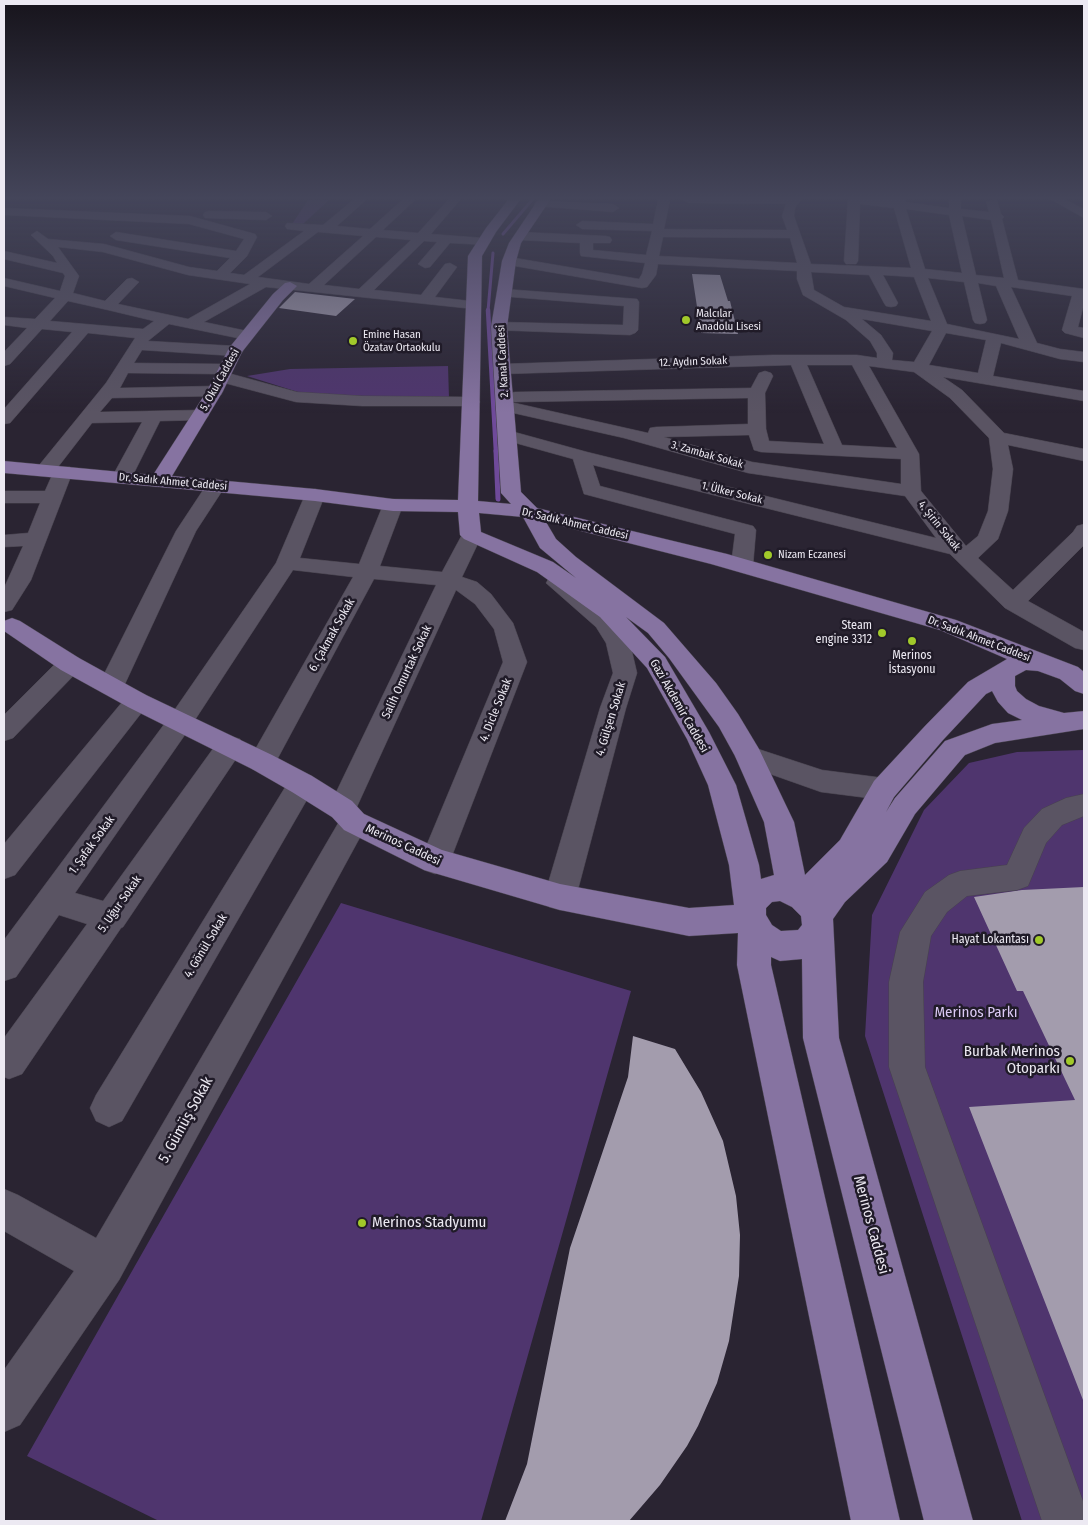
<!DOCTYPE html>
<html>
<head>
<meta charset="utf-8">
<style>
	body { margin:0 }
	#map { position:relative; width:1088px; height:1525px; overflow:hidden; background:#2a2432; font-family:"Fira Sans Condensed",sans-serif }
	canvas { display:block }
	.frame { position:absolute; inset:0; border:5px solid #ece9f2; pointer-events:none }
</style>
</head>
<body>
<div id="map">
<canvas width="1088" height="1525"></canvas>
<div class="frame"></div>
</div>
<script>
const ctx = document.querySelector('canvas').getContext('2d');
ctx.lineJoin = 'round';
function paint(path, color) {
  ctx.fillStyle = color;
  ctx.fill(path, 'evenodd');
}
function shape(rows) {
  const path = new Path2D();
  for (const r of rows) {
    path.moveTo(r[0], r[1]);
    for (let i = 2; i < r.length; i += 2) path.lineTo(r[i], r[i + 1]);
  }
  return path;
}
function stroke(path, color, width, dash) {
  ctx.strokeStyle = color;
  ctx.lineWidth = width;
  ctx.lineCap = dash ? 'butt' : 'round';
  ctx.setLineDash(dash || []);
  ctx.stroke(path);
}
function write(font, color, halo, rows, align = 'center') {
  ctx.font = font + ' "Fira Sans Condensed",sans-serif';
  ctx.lineWidth = 5;
  ctx.setLineDash([]);
  ctx.textBaseline = 'middle';
  ctx.strokeStyle = halo;
  ctx.fillStyle = color;
  for (const [text, x, y, turn = 0] of rows) {
    ctx.save();
    ctx.translate(x, y);
    ctx.rotate((+turn || 0) * Math.PI / 180);
    ctx.textAlign = isNaN(turn) ? turn : align;
    if (halo) ctx.strokeText(text, 0, 0);
    ctx.fillText(text, 0, 0);
    ctx.restore();
  }
}
paint(shape([
	[308,200,329,200,303,224,292,224],
	[448,366,449,398,364,397,301,393,247,376,290,369],
	[1084,750,1084,1521,1022,1521,865,1036,872,915,924,810,969,763,1017,752],
	[341,903,631,991,481,1521,159,1521,27,1456]
]), '#4f356e');
stroke(shape([
	[503,234,532,200],
	[488,311,493,253]
]), '#6f4a9a', 3);
stroke(shape([
	[488,310,496,452]
]), '#6f4a9a', 4.5);
stroke(shape([
	[496,451,498,499]
]), '#6f4a9a', 5);
paint(shape([
	[692,274,720,275,728,301,730,301,738,334,701,333],
	[295,292,312,294,355,299,336,316,279,308],
	[1084,887,1084,1400,1083,1400,969,1107,1075,1100,1023,991,1017,991,974,897,1022,890],
	[633,1036,675,1049,701,1092,723,1141,736,1196,740,1235,739,1276,729,1341,717,1383,698,1426,687,1446,660,1485,629,1521,505,1521,527,1464,570,1248,628,1077]
]), '#a39cad');
const minor = shape([
	[353,200,366,200,337,226,370,229,402,200,415,200,383,230,418,233,448,200,460,200,431,234,483,238,487,239,489,242,487,245,450,243,430,267,425,268,418,264,437,242,424,241,374,290,421,295,445,264,450,263,457,267,435,297,479,302,481,305,479,308,474,309,266,287,204,322,252,332,255,335,252,338,247,340,169,324,148,341,235,346,241,348,243,351,241,354,235,356,142,350,134,363,225,364,231,366,233,369,228,373,297,392,362,396,471,397,477,398,480,402,477,406,362,406,296,402,217,381,215,377,217,374,128,373,120,388,215,386,221,387,223,391,221,395,215,396,112,398,100,412,200,410,206,411,209,415,206,419,200,420,160,421,132,477,129,481,122,483,115,481,112,477,142,422,92,423,58,467,70,467,73,471,63,497,31,580,12,610,4,612,4,588,23,546,4,547,4,535,28,533,40,503,4,503,4,491,45,491,53,473,46,475,39,473,36,469,106,383,135,338,88,333,10,423,4,424,4,409,72,332,42,329,10,364,4,366,4,352,27,328,4,325,4,317,35,319,55,298,4,286,4,278,60,291,65,276,63,273,4,259,4,251,57,263,53,256,31,235,37,231,48,239,104,244,189,267,217,271,230,258,116,240,110,236,116,232,236,251,244,239,189,224,4,215,4,208,190,216,255,234,257,237,247,256,230,273,244,275,304,231,287,229,285,226,287,223,323,225,353,200],
	[318,232,363,236,309,284,258,277,318,232],
	[376,237,411,240,359,289,324,285,376,237],
	[58,247,103,252,188,275,250,284,188,319,118,304,139,282,132,278,127,279,105,301,73,293,79,276,58,247],
	[68,301,108,310,154,321,143,329,50,321,68,301],
	[658,200,670,200,664,229,787,230,782,216,786,204,689,203,683,200,801,200,795,208,794,216,811,264,911,268,894,208,860,204,858,261,856,264,846,264,844,261,848,200,906,200,905,202,949,208,949,200,961,200,961,209,989,212,986,201,997,200,1001,214,1004,217,1002,219,1018,280,1084,289,1084,304,1078,327,1084,328,1084,338,1065,333,1062,330,1072,296,1011,287,1037,343,1060,349,1084,352,1084,362,1060,359,1001,343,993,376,1084,391,1084,401,943,377,962,390,1004,433,1084,449,1084,461,1008,445,1013,469,1008,511,998,539,978,558,1013,590,1073,532,1077,526,1084,524,1084,545,1028,601,1084,632,1084,650,1075,648,1005,608,950,554,593,465,600,486,753,526,756,530,753,565,750,570,742,572,734,570,731,565,735,534,584,494,573,459,501,439,498,435,501,431,507,430,587,452,936,538,905,496,748,473,624,438,500,410,497,406,500,402,506,401,648,433,650,428,656,427,748,424,748,398,515,402,509,401,506,397,509,393,515,392,751,388,759,373,765,371,771,373,773,376,765,393,766,429,769,441,824,444,791,365,502,374,496,372,494,369,496,366,502,364,772,355,857,355,877,358,877,353,870,341,846,320,803,295,797,279,797,271,658,264,656,275,647,287,642,288,509,265,502,261,509,257,639,279,642,274,645,263,581,256,580,253,580,243,520,240,514,236,520,232,606,236,610,237,612,240,610,243,593,243,593,250,646,255,652,231,582,229,576,225,582,221,653,224,658,200],
	[906,209,949,215,962,273,925,269,906,209],
	[962,216,991,220,1004,278,976,275,962,216],
	[663,237,790,238,797,263,659,256,663,237],
	[811,272,869,275,884,303,886,306,891,307,896,306,898,303,883,275,914,277,931,321,844,307,814,290,811,272],
	[928,278,964,282,973,320,975,323,980,324,985,323,987,320,978,283,996,286,1019,339,947,324,928,278],
	[862,319,932,331,914,362,892,360,893,353,881,335,862,319],
	[946,333,986,340,978,373,929,365,946,333],
	[807,365,852,365,897,448,842,445,807,365],
	[869,366,914,372,950,398,989,438,993,469,988,511,978,536,966,546,921,491,919,454,869,366],
	[749,435,754,450,761,452,901,459,901,484,752,462,664,437,749,435],
	[1052,200,1066,200,1084,209,1084,218,1052,200],
	[540,201,613,204,619,208,613,212,536,206,534,204,536,202,540,201],
	[209,211,266,212,272,216,266,220,205,218,203,215,205,212,209,211],
	[504,289,637,299,639,302,638,330,635,333,630,335,494,330,491,327,494,324,499,322,623,325,624,306,499,296,497,293,499,290,504,289],
	[216,479,223,481,226,485,196,531,124,686,120,692,111,695,102,692,98,686,176,531,209,481,216,479],
	[315,489,322,491,325,495,300,558,359,564,383,505,386,501,393,499,400,501,403,505,380,566,442,572,464,531,471,529,478,531,482,535,462,577,477,582,491,594,513,623,527,662,450,861,446,870,435,874,424,870,420,861,503,662,494,629,475,604,456,590,355,811,364,814,369,822,364,830,119,1280,20,1425,4,1432,4,1370,74,1271,4,1231,4,1189,18,1195,96,1238,340,820,332,817,328,809,436,585,374,579,272,769,262,772,252,769,248,762,353,577,293,570,189,729,75,893,103,901,220,739,230,736,240,739,244,746,240,753,123,927,121,928,22,1074,9,1079,4,1077,4,1038,87,924,59,915,16,977,4,981,4,940,171,715,276,563,305,495,308,491,315,489],
	[557,576,565,578,612,617,630,643,637,673,626,708,576,897,571,907,560,910,549,907,544,897,600,708,613,673,606,643,596,627,546,583,549,578,557,576],
	[70,656,79,658,82,664,79,670,13,738,4,741,4,715,61,658,70,656],
	[137,692,146,695,150,701,146,707,15,875,4,879,4,844,128,695,137,692],
	[749,746,822,770,884,778,894,781,898,789,894,797,884,800,821,792,739,763,735,756,739,749,749,746],
	[302,773,312,776,316,784,122,1121,109,1127,96,1121,90,1108,96,1095,292,776,302,773],
	[1084,794,1084,816,1062,825,1046,843,1028,886,1017,890,967,896,947,912,931,936,923,982,925,1067,1084,1504,1084,1521,1042,1521,889,1067,889,982,900,932,925,892,949,875,960,871,1007,865,1024,828,1042,809,1066,798,1084,794]
]);
const major = shape([
	[508,200,520,200,496,232,482,256,478,501,511,504,501,493,491,327,502,261,509,243,538,200,550,200,521,243,516,261,507,327,521,492,537,508,727,554,956,620,1078,667,1084,672,1084,694,1075,691,1060,679,1038,671,1026,670,1015,676,1015,686,1017,691,1026,699,1039,706,1064,713,1084,711,1084,729,995,743,965,755,915,814,887,862,845,902,833,919,839,1038,973,1521,924,1521,803,1038,802,959,780,961,771,957,771,965,900,1521,851,1521,737,965,738,933,689,936,560,910,424,870,344,830,332,817,292,792,252,769,128,707,61,670,4,631,4,621,12,618,20,621,79,658,146,695,272,755,312,776,352,801,364,814,442,850,560,884,689,908,734,905,729,865,708,785,687,739,647,668,600,617,537,572,464,539,460,535,458,512,393,511,315,501,4,473,4,461,153,475,207,391,229,348,273,294,285,283,290,282,297,286,283,300,242,352,223,391,172,476,315,489,393,499,458,500,468,256,486,228,508,200],
	[479,513,523,517,540,548,576,578,553,562,481,532,479,513],
	[546,522,711,564,940,630,1007,659,968,682,925,726,874,781,840,840,805,875,794,822,759,749,738,714,716,683,664,623,576,557,556,539,546,522],
	[626,617,648,633,669,658,719,727,735,756,764,822,774,875,761,879,759,865,736,785,709,732,665,657,626,617],
	[992,691,998,702,1008,713,1022,720,992,724,945,741,895,798,886,812,894,797,943,740,986,694,992,691],
	[780,901,792,907,801,916,802,925,798,930,781,931,772,925,766,915,766,908,772,902,780,901]
]);
stroke(minor, '#47424d', 1);
stroke(major, '#47424d', 1);
paint(minor, '#5a5463');
paint(major, '#8673a1');
const sky = ctx.createLinearGradient(0, 0, 0, 413);
sky.addColorStop(0, '#17141c');
sky.addColorStop(0.48, '#44455a');
sky.addColorStop(1, '#44455a00');
ctx.fillStyle = sky;
ctx.fillRect(0, 0, 1088, 413);
for (const [x, y, r, color] of [
	[686,320,5,"#a1c92a"],
	[353,341,5,"#a1c92a"],
	[768,555,5,"#a1c92a"],
	[882,633,5,"#a1c92a"],
	[912,641,5,"#a1c92a"],
	[1039,940,5,"#a1c92a"],
	[1070,1061,5,"#a1c92a"],
	[362,1223,5,"#a1c92a"]
]) {
  const dot = new Path2D();
  dot.arc(x, y, r, 0, 2 * Math.PI);
  ctx.fillStyle = color;
  ctx.fill(dot);
  stroke(dot, '#201b28', 2);
}
write('11px', '#ece9f2', '#201b28', [
	["Malcılar",696,314],
	["Anadolu Lisesi",696,327],
	["Emine Hasan",363,335],
	["Özatav Ortaokulu",363,348],
	["Nizam Eczanesi",778,555]
], 'left');
write('11px', '#ece9f2', '#201b28', [
	["2. Kanal Caddesi",503,361,-93],
	["12. Aydın Sokak",693,362,-2],
	["5. Okul Caddesi",220,380,-61],
	["3. Zambak Sokak",707,455,16],
	["Dr. Sadık Ahmet Caddesi",173,482,5],
	["1. Ülker Sokak",732,493,14],
	["Dr. Sadık Ahmet Caddesi",575,524,13],
	["4. Şirin Sokak",939,526,51],
	["Dr. Sadık Ahmet Caddesi",979,639,21]
]);
write('12px', '#ece9f2', '#201b28', [
	["Steam",872,626],
	["engine 3312",872,640],
	["Merinos",912,656,"center"],
	["İstasyonu",912,670,"center"],
	["Hayat Lokantası",1029,940]
], 'right');
write('12px', '#ece9f2', '#201b28', [
	["6. Çakmak Sokak",332,635,-61],
	["Salih Omurtak Sokak",407,672,-65],
	["Gazi Akdemir Caddesi",679,706,60],
	["4. Dicle Sokak",496,710,-68],
	["4. Gülşen Sokak",611,719,-73],
	["1. Şafak Sokak",92,845,-54],
	["Merinos Caddesi",403,845,25],
	["5. Uğur Sokak",120,904,-55],
	["4. Gönül Sokak",206,946,-59]
]);
write('15px', '#dbc9f5', '#201b28', [
	["Merinos Parkı",976,1013]
]);
write('15px', '#ece9f2', '#201b28', [
	["Burbak Merinos",1060,1052],
	["Otoparkı",1060,1069],
	["Merinos Stadyumu",372,1223,"left"]
], 'right');
write('15px', '#ece9f2', '#201b28', [
	["5. Gümüş Sokak",186,1120,-61],
	["Merinos Caddesi",871,1225,75]
]);
</script>
</body>
</html>
